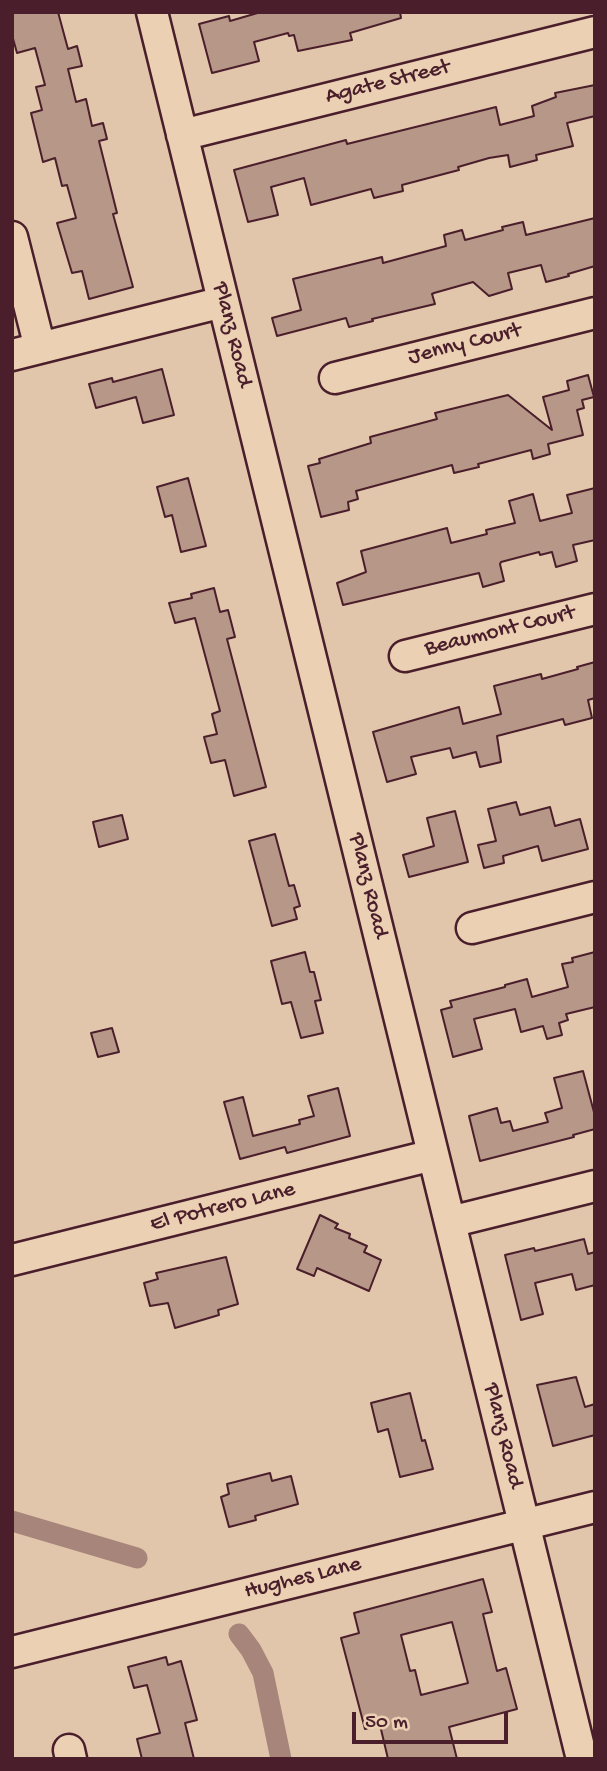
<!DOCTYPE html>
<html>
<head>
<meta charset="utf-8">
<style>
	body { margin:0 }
	#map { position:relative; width:607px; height:1771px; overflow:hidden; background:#e1c6ab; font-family:"Gochi Hand",sans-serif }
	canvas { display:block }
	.frame { position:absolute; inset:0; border:14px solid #4a1f2b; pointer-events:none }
	.scale { position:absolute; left:352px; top:1712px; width:156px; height:32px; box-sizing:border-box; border:4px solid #4a1f2b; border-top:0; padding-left:9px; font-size:21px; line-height:24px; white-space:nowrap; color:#4a1f2b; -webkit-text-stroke:5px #ebd0b3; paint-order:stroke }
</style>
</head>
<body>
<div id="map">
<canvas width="607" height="1771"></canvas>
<div class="frame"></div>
<div class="scale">50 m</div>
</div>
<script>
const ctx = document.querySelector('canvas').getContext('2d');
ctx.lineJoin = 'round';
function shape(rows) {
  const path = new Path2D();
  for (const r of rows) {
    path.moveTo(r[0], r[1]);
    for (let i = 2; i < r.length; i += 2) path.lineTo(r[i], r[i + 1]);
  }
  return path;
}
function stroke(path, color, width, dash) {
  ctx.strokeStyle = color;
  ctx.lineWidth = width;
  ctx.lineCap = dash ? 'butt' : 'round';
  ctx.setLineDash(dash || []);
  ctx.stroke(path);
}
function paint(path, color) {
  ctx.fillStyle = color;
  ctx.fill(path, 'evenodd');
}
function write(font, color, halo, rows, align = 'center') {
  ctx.font = font + ' "Gochi Hand",sans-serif';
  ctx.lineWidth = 6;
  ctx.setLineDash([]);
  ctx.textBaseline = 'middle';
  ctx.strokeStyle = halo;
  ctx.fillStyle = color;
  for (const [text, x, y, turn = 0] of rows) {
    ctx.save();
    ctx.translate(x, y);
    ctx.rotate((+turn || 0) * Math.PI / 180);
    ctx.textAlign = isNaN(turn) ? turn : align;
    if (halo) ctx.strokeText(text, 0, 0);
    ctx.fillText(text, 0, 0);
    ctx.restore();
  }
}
stroke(shape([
	[12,1521,137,1558],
	[239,1634,251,1650,263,1673,281,1759]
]), '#a7857a', 21);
const building = shape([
	[12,12,58,12,68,49,77,46,82,66,68,69,76,102,86,99,92,126,103,123,107,139,99,141,117,213,113,214,133,287,89,299,82,271,72,273,57,223,76,218,67,185,62,186,55,158,43,162,31,113,42,110,36,87,45,85,35,48,17,53,12,35,12,12],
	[261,12,400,12,401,18,350,33,352,40,298,51,294,35,289,36,288,33,254,42,259,61,212,73,199,24,229,16,230,21,261,12],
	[595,85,595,116,567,123,573,146,536,155,537,160,510,167,508,155,489,158,458,167,459,170,402,185,403,191,374,198,371,189,311,205,304,178,271,187,278,215,248,222,234,170,346,140,347,144,496,107,500,125,534,116,532,106,556,97,555,93,595,85],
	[595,218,595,266,568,274,569,276,546,282,541,265,508,273,512,289,489,296,473,282,434,293,432,294,435,304,372,319,373,321,349,327,346,318,277,336,272,318,301,310,293,279,382,257,383,263,446,246,444,235,462,230,465,240,503,230,502,227,523,222,526,235,595,218],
	[162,369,174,415,143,423,136,397,96,408,89,384,112,378,113,382,162,369],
	[588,375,594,397,582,400,584,408,577,410,583,435,548,444,550,454,533,459,531,450,478,464,479,467,454,473,452,465,356,491,358,499,348,502,349,510,321,517,308,466,320,463,319,459,371,443,370,437,437,419,435,413,508,395,552,430,543,397,569,390,567,381,588,375],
	[188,478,206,546,181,552,172,515,165,517,157,487,188,478],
	[595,488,595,540,573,545,577,561,556,567,552,552,540,555,539,552,501,562,500,564,504,581,483,587,479,573,343,605,337,583,366,572,361,551,447,528,451,543,487,534,486,530,515,523,509,501,533,494,540,521,572,513,567,495,595,488],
	[214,588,220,612,228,610,235,637,227,639,266,787,234,796,225,760,211,763,204,737,217,734,212,714,220,711,195,618,175,623,169,603,192,598,191,594,214,588],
	[595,662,595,698,588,700,592,718,565,725,563,719,497,736,501,762,480,767,476,752,453,758,450,748,411,757,416,774,387,782,373,732,459,707,463,724,501,714,494,686,541,674,542,679,578,669,577,667,595,662],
	[516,802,520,815,550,807,555,826,580,819,588,849,542,861,538,846,503,856,504,863,484,868,478,845,496,841,488,809,516,802],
	[455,811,468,862,409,877,403,855,434,846,427,818,455,811],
	[122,815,128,839,99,847,93,822,122,815],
	[275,834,289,886,294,885,300,906,294,908,297,919,272,926,249,841,275,834],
	[305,952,310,972,314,972,321,1000,315,1001,323,1033,301,1038,291,1002,282,1004,271,961,305,952],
	[595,952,595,1007,566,1014,568,1020,559,1023,562,1035,547,1039,543,1026,521,1032,515,1009,474,1019,482,1049,453,1057,441,1010,452,1007,450,1001,505,987,505,985,527,979,532,997,568,987,562,964,573,962,572,958,595,952],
	[112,1028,119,1052,98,1057,91,1033,112,1028],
	[583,1071,595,1116,595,1129,573,1135,574,1137,480,1161,469,1116,497,1108,501,1123,510,1121,513,1131,548,1122,545,1113,562,1108,554,1078,583,1071],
	[338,1088,350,1136,287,1153,285,1147,240,1159,224,1102,243,1097,253,1136,300,1124,299,1120,314,1116,308,1096,338,1088],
	[320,1215,338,1224,335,1228,350,1234,349,1238,367,1246,364,1252,381,1260,369,1291,317,1268,314,1276,297,1269,320,1215],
	[584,1239,588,1254,595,1252,595,1285,576,1290,572,1274,535,1283,543,1314,521,1320,505,1255,534,1248,535,1251,584,1239],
	[226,1257,238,1304,218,1310,219,1315,175,1328,168,1303,150,1306,144,1283,158,1279,156,1273,226,1257],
	[576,1377,585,1407,595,1404,595,1435,553,1446,537,1385,576,1377],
	[410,1393,422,1441,425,1440,433,1469,400,1477,388,1429,378,1432,371,1403,410,1393],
	[270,1473,272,1481,291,1476,298,1504,255,1516,256,1520,229,1527,221,1497,229,1494,227,1484,270,1473],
	[483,1579,492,1612,483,1614,497,1671,506,1668,517,1709,449,1727,457,1759,388,1759,380,1725,365,1729,341,1638,359,1633,354,1613,483,1579],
	[452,1622,468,1683,421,1695,415,1670,410,1671,401,1635,452,1622],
	[166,1657,168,1665,181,1661,197,1720,185,1723,194,1759,142,1759,137,1739,160,1733,147,1685,134,1688,128,1667,166,1657]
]);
paint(building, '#b79787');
stroke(building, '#4a1f2b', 2);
const minor = shape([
	[152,12,582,1759],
	[182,135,595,32],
	[12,237,40,348],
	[12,355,223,302],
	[335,378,595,313],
	[405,656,595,609],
	[472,928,595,897],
	[450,1222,595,1186],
	[12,1260,433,1155],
	[12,1652,595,1507],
	[69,1750,71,1759]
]);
stroke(minor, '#4a1f2b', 35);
stroke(minor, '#ebd0b3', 30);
write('23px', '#4a1f2b', '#ebd0b3', [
	["Agate Street",388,83,-14],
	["Planz Road",231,335,76],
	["Jenny Court",465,345,-14],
	["Beaumont Court",500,632,-14],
	["Planz Road",367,886,76],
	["El Potrero Lane",223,1208,-14],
	["Planz Road",502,1436,76],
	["Hughes Lane",303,1579,-14]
]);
</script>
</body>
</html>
